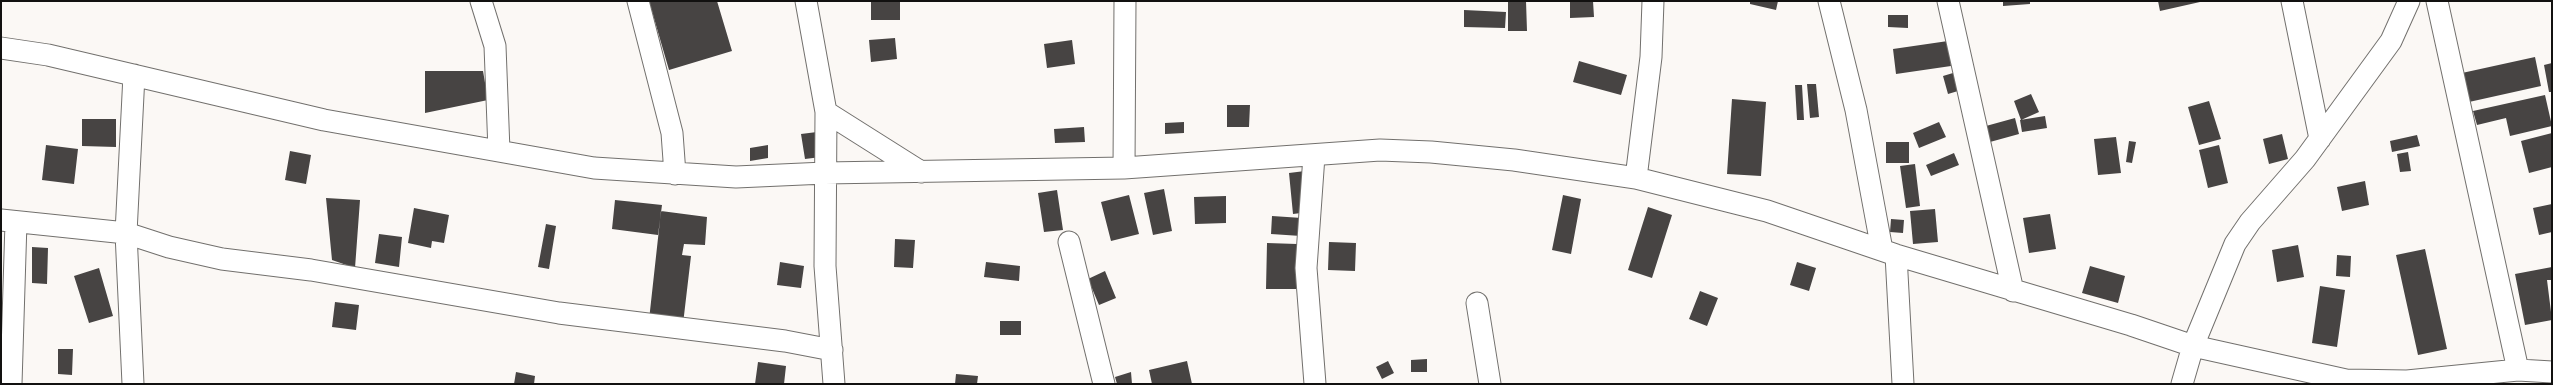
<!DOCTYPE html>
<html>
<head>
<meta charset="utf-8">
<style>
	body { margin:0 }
	#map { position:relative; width:2553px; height:385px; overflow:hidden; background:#fbf8f5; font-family:"Source Sans 3",sans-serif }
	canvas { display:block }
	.frame { position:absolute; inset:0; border:2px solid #121110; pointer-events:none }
</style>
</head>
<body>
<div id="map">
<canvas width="2553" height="385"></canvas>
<div class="frame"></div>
</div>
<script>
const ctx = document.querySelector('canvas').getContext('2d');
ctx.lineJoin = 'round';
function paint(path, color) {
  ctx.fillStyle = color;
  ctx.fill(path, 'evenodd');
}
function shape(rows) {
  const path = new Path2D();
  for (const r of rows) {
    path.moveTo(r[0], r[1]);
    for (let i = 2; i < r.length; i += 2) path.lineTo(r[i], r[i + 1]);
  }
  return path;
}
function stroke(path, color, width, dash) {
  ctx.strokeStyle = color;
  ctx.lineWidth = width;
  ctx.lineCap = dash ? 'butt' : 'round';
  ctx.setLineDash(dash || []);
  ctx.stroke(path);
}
paint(shape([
	[649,1,717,1,732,51,669,70],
	[871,1,900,1,900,20,871,20],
	[1508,1,1526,1,1527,31,1508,31],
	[1570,1,1593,1,1594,17,1570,18],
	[1750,1,1778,1,1776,10,1750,4],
	[2003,1,2030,1,2030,4,2003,6],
	[2158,1,2200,1,2200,2,2160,11],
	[1464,10,1506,12,1505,28,1464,27],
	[1888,15,1908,15,1908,28,1888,27],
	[895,38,897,59,871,62,869,40],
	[1072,40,1075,64,1047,68,1044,44],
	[1948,41,1951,66,1896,74,1893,49],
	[2535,57,2541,86,2469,102,2462,73],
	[1579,61,1627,75,1621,95,1573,82],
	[2552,63,2552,92,2549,92,2544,65],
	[425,71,483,71,488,100,425,113],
	[1953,73,1958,91,1948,94,1943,76],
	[1807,84,1816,84,1819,117,1810,118],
	[1795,85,1802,85,1804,120,1797,120],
	[2031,94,2039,112,2021,120,2014,101],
	[2545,95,2552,126,2510,136,2506,118,2477,125,2473,111],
	[1732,99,1766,102,1761,176,1727,174],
	[2209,101,2221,139,2199,145,2188,107],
	[1227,105,1250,105,1249,127,1227,127],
	[2045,116,2047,128,2022,132,2020,120],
	[2015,118,2019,134,1990,142,1986,126],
	[82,119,116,119,116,147,82,146],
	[1184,122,1184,133,1165,134,1165,123],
	[1939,122,1946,137,1919,148,1913,133],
	[1084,127,1085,142,1055,143,1054,129],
	[817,132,821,157,805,159,801,134],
	[2552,133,2552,167,2529,173,2521,141],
	[2282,134,2288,159,2269,164,2263,139],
	[2417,135,2420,146,2392,152,2390,141],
	[2116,137,2121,173,2098,175,2094,139],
	[2129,141,2136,142,2132,163,2126,162],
	[1886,142,1909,142,1909,163,1886,163],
	[46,145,78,149,74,184,42,180],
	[768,145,768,158,750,161,750,148],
	[2219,145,2228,183,2208,188,2199,150],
	[290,151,311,155,306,184,285,180],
	[2408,152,2411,171,2400,172,2397,154],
	[1954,153,1959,165,1931,176,1926,165],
	[1915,164,1920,206,1906,208,1900,166],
	[1305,171,1309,212,1293,214,1289,173],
	[2365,181,2369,205,2342,211,2337,187],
	[1164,189,1172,231,1153,235,1144,193],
	[1057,190,1063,230,1044,232,1038,193],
	[1129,195,1139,234,1111,241,1101,202],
	[1563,195,1581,199,1571,254,1552,250],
	[1226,196,1226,223,1195,224,1194,197],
	[326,198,360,200,355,268,332,260],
	[615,200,662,205,658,235,612,229],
	[2552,204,2552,232,2539,235,2533,208],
	[1648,207,1672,215,1652,278,1628,270],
	[414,208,449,215,444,243,432,241,431,248,408,243],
	[1935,209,1938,242,1913,244,1910,211],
	[661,211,707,217,705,245,684,244,682,255,691,256,683,324,649,320],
	[2050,214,2056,249,2029,253,2023,218],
	[1272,216,1302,218,1301,236,1271,234],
	[1891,219,1904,220,1903,233,1890,232],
	[546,224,556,226,549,269,538,267],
	[379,234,402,237,399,267,375,263],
	[895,239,915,240,913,268,894,267],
	[1329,242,1356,243,1355,271,1328,270],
	[1267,243,1297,244,1296,289,1266,289],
	[2298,245,2304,277,2277,282,2272,250],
	[32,247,48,248,47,284,32,283],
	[2425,249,2447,349,2418,355,2396,255],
	[2337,255,2351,256,2350,277,2336,276],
	[780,262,804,266,801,288,777,285],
	[986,262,1020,266,1019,281,984,277],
	[1797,262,1816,268,1809,291,1790,285],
	[2090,266,2125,276,2118,303,2082,293],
	[2552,267,2552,280,2547,280,2552,320,2525,325,2515,274],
	[99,268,113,316,89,323,74,276],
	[1105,271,1116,298,1099,305,1088,279],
	[2320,286,2345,290,2337,347,2312,343],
	[1700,291,1718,298,1707,326,1689,319],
	[335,302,359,305,356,330,332,327],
	[1000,321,1021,321,1021,335,1000,335],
	[58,349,73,349,72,375,58,374],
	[1427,359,1427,372,1411,372,1411,360],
	[1187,361,1192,384,1152,384,1149,370],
	[1388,361,1394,373,1382,379,1376,367],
	[758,362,786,366,784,384,755,384],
	[516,372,535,376,534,384,514,384],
	[1131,372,1132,384,1117,384,1115,377],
	[956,374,978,376,977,384,955,384]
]), '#474443');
const minor = shape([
	[481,1,495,46,499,151],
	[638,1,672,133,675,174],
	[806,1,826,112,825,266,834,384],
	[1829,1,1856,110,1882,250],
	[1948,1,2013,291],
	[2292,1,2320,139],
	[2437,1,2518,370],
	[1,48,48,55,324,120,594,168,736,177,825,173,1124,168,1380,150,1431,152,1514,160,1636,178,1767,211,1896,255,2131,325,2193,346,2346,380,2407,381,2518,370,2552,372],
	[826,112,921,172],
	[1314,156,1306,268,1315,384],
	[1124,168,1125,1],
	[1636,178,1651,57,1653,1],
	[1,220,126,233,169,247,222,259,311,270,559,313,785,341,832,350],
	[1069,242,1104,384],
	[1896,255,1903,384],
	[1477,303,1490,384],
	[11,384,16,222],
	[133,384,126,233,134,75],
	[2182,384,2193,346,2235,244,2250,222,2305,159,2391,41,2409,1]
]);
stroke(minor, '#72706d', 23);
stroke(minor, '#fff', 21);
</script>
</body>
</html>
